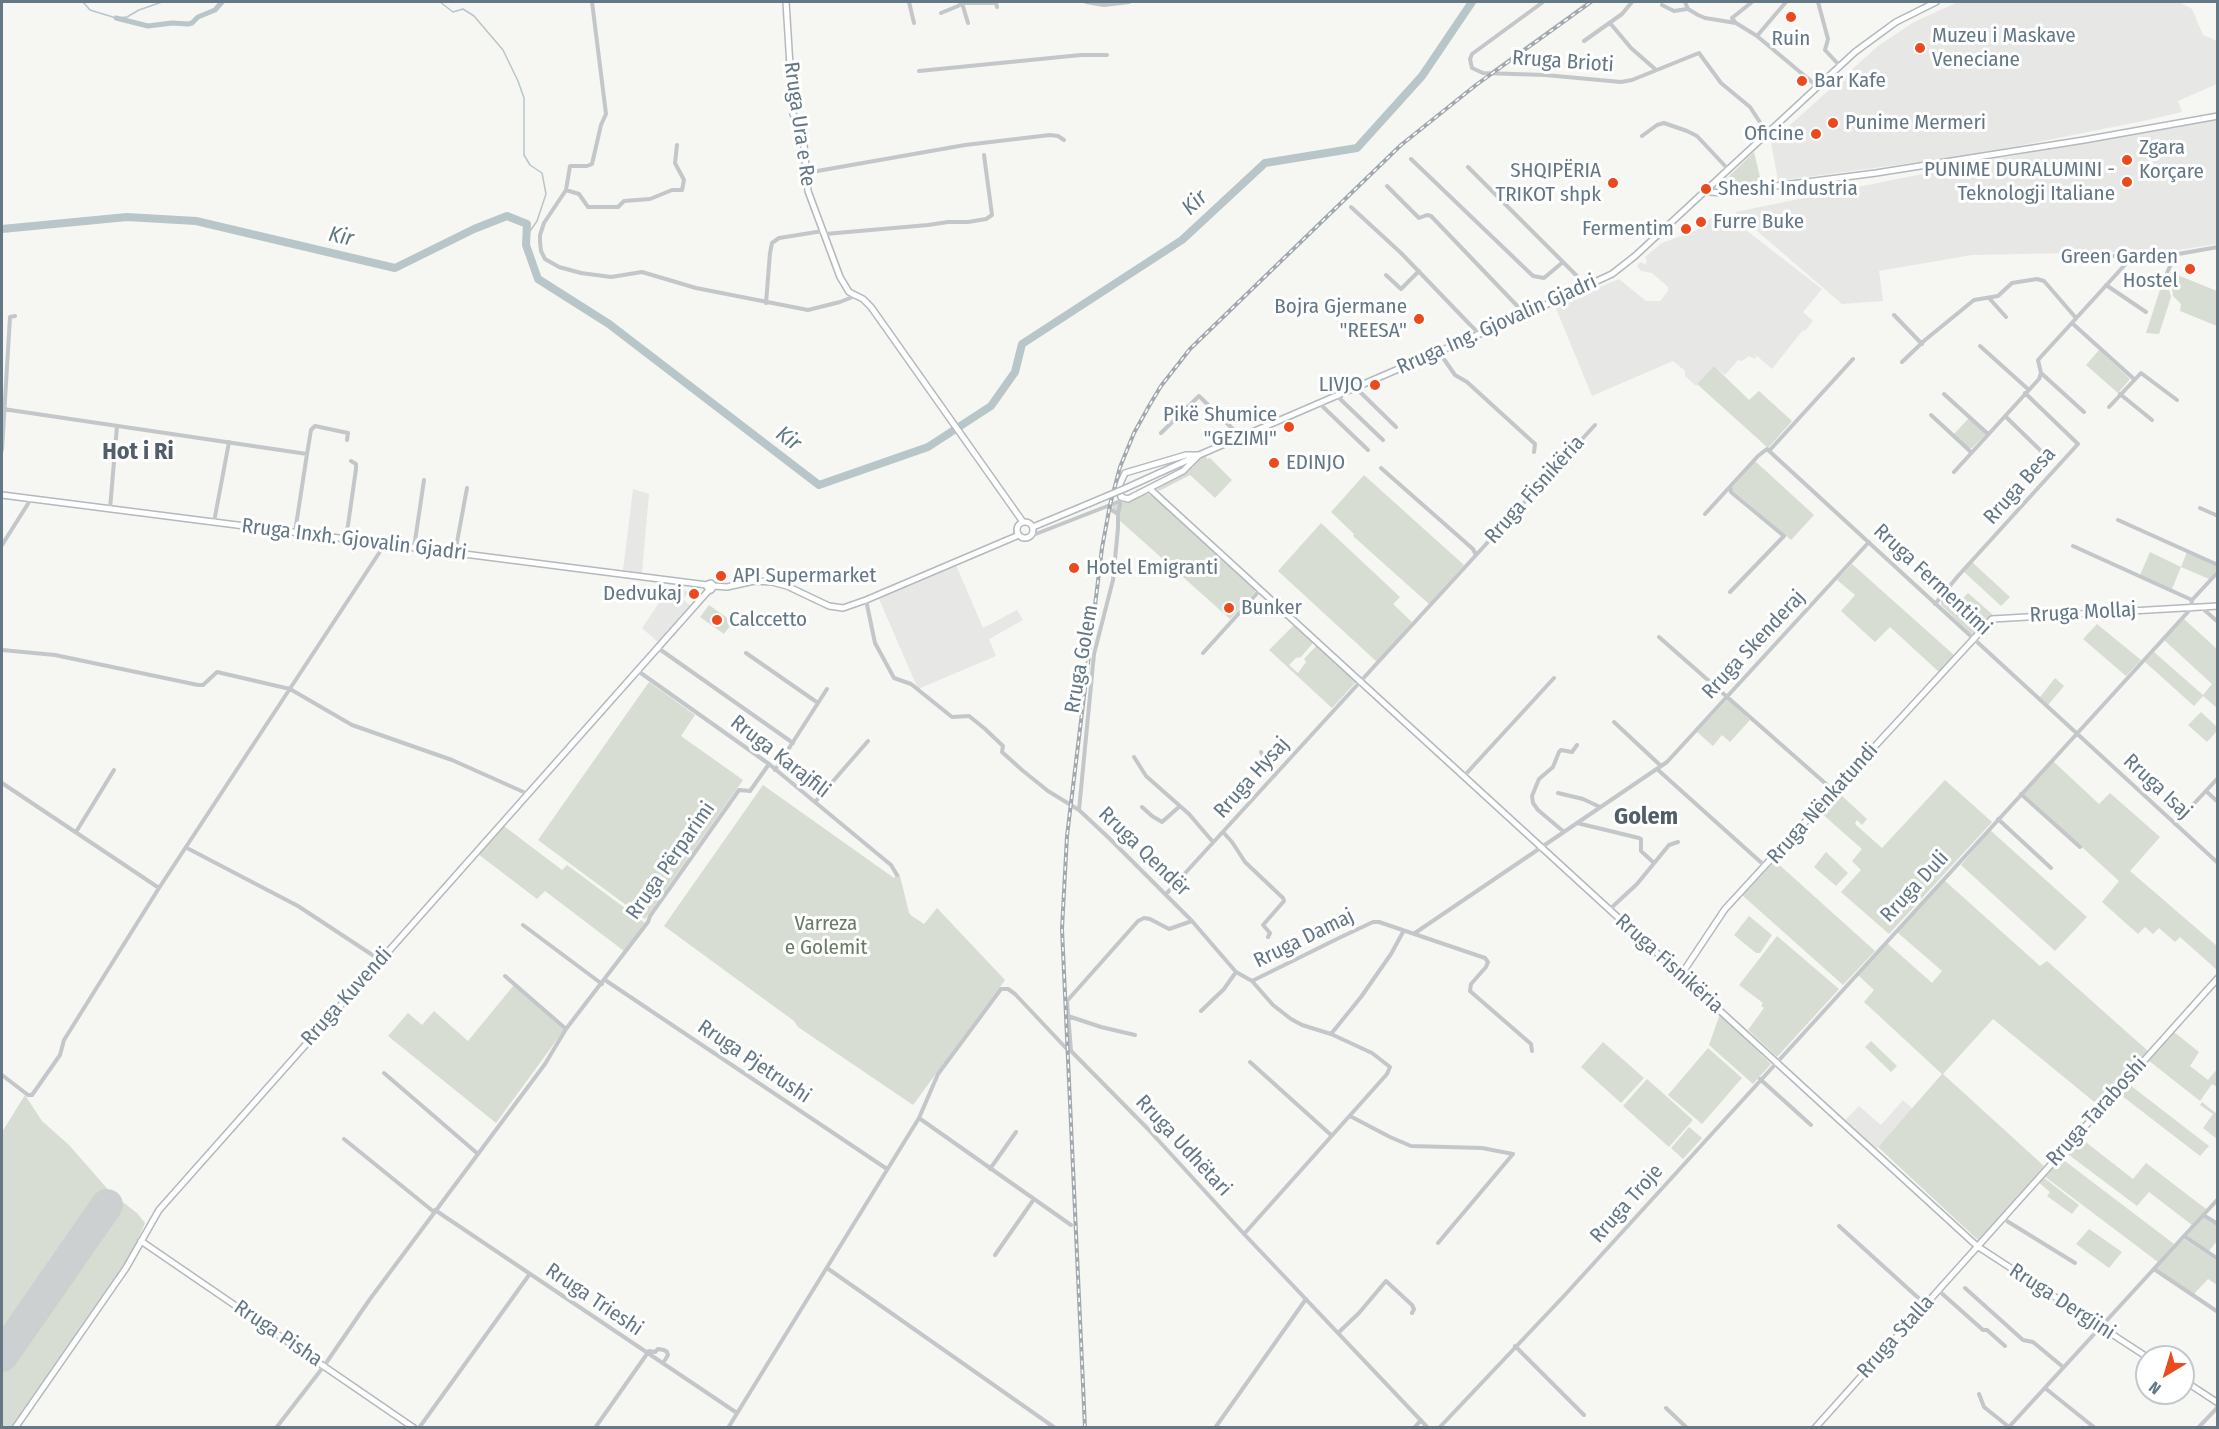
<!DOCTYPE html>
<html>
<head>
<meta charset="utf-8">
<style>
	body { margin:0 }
	#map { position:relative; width:2219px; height:1429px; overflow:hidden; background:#f6f6f2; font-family:"Fira Sans Condensed",sans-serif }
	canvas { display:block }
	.frame { position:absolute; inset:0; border:3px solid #647785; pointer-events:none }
	.north { position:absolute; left:2135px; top:1345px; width:60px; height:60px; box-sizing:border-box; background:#fff; border:2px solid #c1c9ce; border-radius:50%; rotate:218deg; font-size:16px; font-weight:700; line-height:24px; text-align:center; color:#647785 }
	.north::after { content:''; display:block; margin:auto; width:21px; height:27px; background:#ea4a1e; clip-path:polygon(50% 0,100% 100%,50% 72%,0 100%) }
</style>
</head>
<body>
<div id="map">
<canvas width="2219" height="1429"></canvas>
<div class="frame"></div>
<div class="north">N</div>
</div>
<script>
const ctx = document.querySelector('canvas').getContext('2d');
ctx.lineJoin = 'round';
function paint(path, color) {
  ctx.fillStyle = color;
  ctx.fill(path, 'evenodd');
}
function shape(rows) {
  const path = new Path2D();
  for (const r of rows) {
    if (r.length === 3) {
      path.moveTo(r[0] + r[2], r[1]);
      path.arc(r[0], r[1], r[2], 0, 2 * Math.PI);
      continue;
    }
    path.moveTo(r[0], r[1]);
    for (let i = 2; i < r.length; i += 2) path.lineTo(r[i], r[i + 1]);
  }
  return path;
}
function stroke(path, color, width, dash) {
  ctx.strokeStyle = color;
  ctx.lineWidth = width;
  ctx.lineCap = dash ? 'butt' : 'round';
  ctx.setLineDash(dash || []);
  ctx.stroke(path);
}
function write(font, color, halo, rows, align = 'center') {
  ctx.font = font + ' "Fira Sans Condensed",sans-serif';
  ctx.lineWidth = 6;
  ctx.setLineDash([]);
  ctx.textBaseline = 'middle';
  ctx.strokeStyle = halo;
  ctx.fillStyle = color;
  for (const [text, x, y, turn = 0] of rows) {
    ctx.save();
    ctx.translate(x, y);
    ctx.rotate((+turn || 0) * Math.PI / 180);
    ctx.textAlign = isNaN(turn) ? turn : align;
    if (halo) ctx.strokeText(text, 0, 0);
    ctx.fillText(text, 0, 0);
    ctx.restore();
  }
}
paint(shape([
	[1958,2,2179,2,2192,9,2203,35,2217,41,2217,84,2178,101,2182,112,2148,120,1978,154,1778,181,1771,142,1878,46,1914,22],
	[2217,118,2217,244,2172,251,1972,255,1879,271,1883,301,1842,304,1735,212,1996,159],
	[1720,210,1822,289,1803,312,1813,321,1805,331,1803,330,1772,369,1757,356,1755,359,1749,356,1742,361,1738,360,1725,375,1714,366,1696,386,1685,376,1685,371,1673,361,1592,396,1555,306,1619,279,1646,301,1660,301,1668,291,1668,287,1652,273,1641,271,1637,266,1640,262,1645,264,1647,262,1645,257,1662,243,1697,230],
	[633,489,649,494,642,573,623,570],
	[956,565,983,628,1017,610,1023,620,989,639,996,656,918,689,879,599],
	[669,588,686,590,688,593,683,599,691,607,659,643,642,628],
	[1903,1100,1912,1108,1911,1110,1876,1149,1845,1120,1859,1106,1881,1125]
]), '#e7e8e6');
paint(shape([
	[1754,152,1761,181,1724,185,1724,181],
	[2170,272,2217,291,2217,326,2180,311,2181,304,2173,296],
	[2165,274,2171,297,2159,334,2146,333],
	[2099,350,2130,379,2118,393,2086,365],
	[1714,366,1749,400,1759,391,1792,421,1768,448,1697,384],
	[1969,418,1986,434,1972,448,1968,448,1954,434],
	[1206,456,1207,459,1210,458,1232,480,1215,498,1190,475,1159,491,1157,489,1193,467,1197,460],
	[1755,461,1814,515,1791,540,1731,489],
	[1364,475,1464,565,1429,604,1353,536,1354,534,1331,512],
	[1147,493,1157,499,1255,589,1255,592,1230,619,1118,519,1112,506],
	[1321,523,1400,597,1393,604,1412,622,1377,662,1278,571],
	[2150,552,2181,567,2187,552,2216,565,2217,570,2209,579,2181,567,2172,589,2140,575],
	[1972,562,2010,597,2001,606,1963,571],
	[1852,564,1954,655,1939,672,1890,627,1875,642,1841,611,1855,595,1837,580],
	[1948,591,1960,602,1968,593,1993,615,1977,632,1973,634,1970,633,1941,605,1941,599],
	[709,605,733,622,724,634,700,617],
	[2184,619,2217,649,2217,708,2203,696,2194,706,2145,662,2154,652,2203,695,2212,684,2164,640],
	[2097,624,2141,660,2126,676,2083,639],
	[1294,625,1313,643,1301,657,1296,658,1289,665,1298,673,1306,662,1304,659,1317,645,1356,682,1332,708,1269,650],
	[2055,678,2064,686,2048,705,2040,697],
	[649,682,695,715,681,736,743,780,645,919,538,840],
	[1728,699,1750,720,1730,742,1722,735,1713,746,1697,732],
	[2201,712,2217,727,2217,731,2207,742,2188,725],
	[2053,761,2099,804,2110,793,2160,837,2130,871,2217,946,2217,970,2180,937,2175,942,2159,928,2153,934,2145,927,2138,934,2102,902,2119,881,2024,794],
	[1945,780,1992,822,1889,934,1841,892,1861,870,1852,861,1862,849,1820,812,1830,801,1834,804,1841,795,1867,819,1862,825,1857,820,1855,824,1882,848],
	[763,785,894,878,898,873,900,876,909,913,912,916,924,924,937,908,1005,980,913,1105,798,1027,794,1021,664,926],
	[504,826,562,870,567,865,645,923,624,951,545,891,537,899,478,854],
	[1990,830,2087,917,2055,951,1961,865],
	[1826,852,1848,873,1836,886,1814,867],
	[1775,861,1875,951,1843,985,1742,895],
	[1944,880,2040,966,2047,961,2148,1051,2098,1105,1993,1019,1943,1074,2044,1166,1979,1241,1878,1147,1942,1074,1864,1002,1874,990,1858,975,1887,943,1932,983,1942,971,1897,932],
	[1749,916,1772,935,1760,953,1756,953,1734,935],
	[1777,936,1839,989,1777,1057,1748,1030,1764,1008,1761,1006,1763,1003,1739,985],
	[514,985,564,1030,496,1123,388,1036,408,1013,422,1025,434,1011,468,1041],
	[1720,1014,1771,1064,1753,1084,1709,1045],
	[2174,1032,2199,1052,2190,1066,2208,1080,2217,1069,2217,1087,2212,1084,2200,1101,2148,1060],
	[1871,1041,1897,1066,1891,1072,1865,1047],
	[1603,1042,1644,1078,1621,1103,1581,1067],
	[1708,1048,1742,1078,1702,1124,1668,1095],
	[1647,1079,1693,1120,1669,1147,1623,1106],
	[2126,1082,2209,1146,2200,1156,2117,1092],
	[25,1095,42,1121,69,1145,111,1193,137,1213,145,1223,130,1257,86,1325,12,1428,2,1427,2,1132],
	[2202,1102,2217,1114,2217,1139,2203,1128,2213,1114,2200,1105],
	[1689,1127,1702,1138,1683,1159,1671,1148],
	[2078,1136,2133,1179,2146,1163,2206,1209,2192,1225,2149,1192,2137,1206,2065,1152],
	[2061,1158,2174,1244,2158,1262,2044,1176],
	[2043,1177,2079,1205,2072,1214,2047,1196,2050,1192,2038,1182],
	[2203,1217,2217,1225,2217,1241,2209,1251,2187,1236],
	[2089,1229,2122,1252,2109,1268,2076,1244],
	[2184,1239,2217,1261,2217,1285,2208,1279,2194,1294,2156,1268]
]), '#d7ddd3');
stroke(shape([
	[83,2,90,10,116,18,127,17,139,10,162,2],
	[440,2,453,12,463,9,474,16,503,50,518,81,524,98,524,155,530,165,542,173,546,194,537,221,526,237]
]), '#b8c6c9', 1.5);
stroke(shape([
	[116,18,148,26,172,23,188,24,192,23,198,17,215,10,222,2]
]), '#b8c6c9', 5);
stroke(shape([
	[2,229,127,217,196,221,395,268,474,229,507,216,527,224,526,245,538,279,609,324,819,485,928,447,991,406,1015,372,1022,344,1182,240,1265,163,1357,148,1422,76,1472,2]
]), '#b8c6c9', 8);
stroke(shape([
	[2,1356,107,1205]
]), '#ccd0d0', 32);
const secondary = shape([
	[786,2,793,114,801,128,804,145,808,191,840,277,849,292,863,299,871,307,1023,522],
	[1706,189,1711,192,1722,193,1876,173,2084,140,2218,116],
	[1186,455,1199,455,1183,471,1128,499,1121,497,1119,486,1125,473,1186,455],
	[1126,488,1199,455,1526,314,1612,274,1635,256,1855,52,1896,22,1936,2],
	[1150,489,1977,1246,2147,1357],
	[2,495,707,585],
	[1025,530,8],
	[1033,527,1088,504],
	[714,586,711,590,707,587,708,584,711,583,714,586,727,587,754,581,772,582,787,586,829,606,843,608,866,600,1019,535],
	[1681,975,1725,909,1992,619,2218,606],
	[141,1241,414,1428],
	[2183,1380,2218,1403],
	[15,1428,126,1268,159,1210,709,590],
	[1815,1428,2218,978]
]);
stroke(secondary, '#b3b9bd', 8);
stroke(shape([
	[592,2,606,114,601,125,592,164,587,166,570,166,566,190,544,223,540,235,540,242,541,251,545,259,559,267,581,273,611,277,642,272,696,288,808,310,840,302,855,296],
	[909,2,914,23],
	[1086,2,1104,5,1129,2],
	[1543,2,1472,54,1470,59,1472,68,1483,73,1545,75,1621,82,1632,80,1699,53,1721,83,1750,107,1767,133],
	[1685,2,1688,9,1698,15,1705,18,1736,23,1757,36,1818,87],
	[1818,2,1828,39,1825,50,1840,66],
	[1662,5,1674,11,1687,9],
	[941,13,958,6,963,2],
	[1735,22,1732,18,1752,2],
	[968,23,962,3,996,3,997,7],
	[1610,23,1631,48,1655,69],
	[1757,36,1786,2],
	[1584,41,1622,14,1632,2],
	[919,71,1081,55,1107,55],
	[1493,72,1590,2],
	[1642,136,1657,125,1664,123,1687,131,1697,136,1726,167,1726,170],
	[1411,159,1533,276,1544,278,1563,262],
	[1468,167,1587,286],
	[806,173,965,145,1050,135,1058,136,1064,140],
	[1387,186,1419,218,1427,215,1431,216,1525,314],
	[566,190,579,194,588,207,618,207,624,201,650,199,672,190,682,190,684,180,675,163,677,145],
	[1351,207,1401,253,1479,334],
	[825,234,928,225,948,222,968,222,986,219,992,215,984,155],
	[2076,255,2161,257,2218,247],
	[2167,273,2175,255],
	[1386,275,1401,289,1419,271],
	[2106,285,2146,312],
	[1989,298,2006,317],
	[766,303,770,253,772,243,779,238,823,231],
	[1894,315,1922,344],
	[2072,323,2134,379],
	[1980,346,2029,390],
	[1439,352,1455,375,1467,382,1535,444,1534,452],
	[1902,362,1925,340,1974,300,1998,296,2012,283,2037,279,2044,281,2076,318],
	[2041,373,2084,412],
	[1356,388,1396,427],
	[1944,394,1988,434],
	[2120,394,2152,420],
	[1337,396,1383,440],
	[1319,403,1368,450],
	[2109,407,2141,373,2177,400],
	[3,409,307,454,311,430,315,426,348,433,347,440],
	[1931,415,1971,452],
	[2005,416,2041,451],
	[1161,433,1199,396,1241,437],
	[2,450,10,317,15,316],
	[1769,451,1853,359],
	[1381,468,1473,549,1476,555],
	[1954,472,2039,379,2041,373,2038,360,2133,256],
	[1730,487,1731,492,1784,536,1730,592],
	[1110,505,1110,509,1118,514],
	[2200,508,2218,516],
	[110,509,117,426],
	[1705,514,1758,456,1767,449,2218,863],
	[2118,520,2218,565],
	[214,522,229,442],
	[295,532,307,454],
	[1028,537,1123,500],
	[346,539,356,469,356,464,351,461],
	[2,545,31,499],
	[2073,546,2192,600],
	[414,548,424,480],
	[455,553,467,488],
	[866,600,875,643,894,678,911,684,952,717,969,716,984,728,1003,746,1002,752,1022,770,1048,791,1079,810,1110,839,1192,921,1236,972,1252,981,1273,1005,1291,1019,1302,1025,1331,1034,1372,1053,1390,1067,1387,1074,1244,1234],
	[1935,604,1958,576,2078,444,2025,393],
	[2201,607,2218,622],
	[1659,637,1834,791],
	[658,648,793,743],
	[2,650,55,655,198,685,203,685,217,672,290,689,352,725,452,760,528,794],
	[746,653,818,703],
	[1203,653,1260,590],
	[638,671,769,764,891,865,897,875],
	[1614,722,1661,766],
	[1261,752,1275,775],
	[1134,757,1146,776,1189,814,1213,842],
	[1657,769,1765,866],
	[775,770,827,689],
	[1464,776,1554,678],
	[2,783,159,888,385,544],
	[2206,791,2218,802],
	[1558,793,1583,799,1600,807],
	[2021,794,2080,847],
	[815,802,868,741],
	[1142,807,1152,816,1162,822,1180,806],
	[1079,810,1094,654,1113,580,1118,528,1118,514,1121,500],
	[1998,819,2051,868],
	[1577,823,1639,838,1641,839,1641,851,1654,863],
	[2175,824,2218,778],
	[76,832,114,770],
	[1223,832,1232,842,1245,862,1283,898,1284,901,1263,925,1270,933,1268,937],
	[1564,832,1538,810,1533,803,1532,796,1539,779,1553,767,1559,752,1561,750,1572,752,1577,745],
	[187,848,298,906,380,960],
	[1166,894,1595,425],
	[1610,909,1637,884,1669,845,1678,842],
	[523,925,602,984],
	[1415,933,1667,762,1869,542],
	[505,976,566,1029],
	[605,980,887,1169],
	[1252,981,1341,937,1373,922,1379,922,1485,958,1488,962,1486,967,1471,984,1470,991,1531,1044,1532,1051],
	[1001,989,1008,989,1015,994,1065,1047,1071,1051,1147,1128,1245,1235,1428,1428],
	[1201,1011,1224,989,1236,972],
	[1068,1016,1101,1027,1135,1035],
	[1331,1034,1361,997,1391,954,1403,932],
	[1071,1051,1067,1001,1138,921,1144,918,1150,919,1169,929,1192,921],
	[1250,1062,1331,1135],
	[384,1073,478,1154],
	[2,1075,28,1095,32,1095,60,1055,64,1040,159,888],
	[1760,1079,1811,1125],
	[1350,1116,1390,1137,1411,1146,1482,1148,1513,1154,1438,1243],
	[919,1118,1071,1225],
	[344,1139,434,1212],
	[990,1169,1016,1132],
	[435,1210,737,1413],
	[2203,1215,2218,1224],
	[2002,1218,2075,1263],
	[1839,1226,1925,1304],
	[2184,1236,2218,1259],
	[995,1255,1034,1199],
	[827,1268,1055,1428],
	[2154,1269,2218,1312],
	[1965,1288,2023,1340,2033,1342,2063,1367],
	[1938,1290,1983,1330,1987,1330,2005,1346],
	[1338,1333,1359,1313,1386,1281,1412,1305,1414,1309,1412,1313],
	[1515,1346,1584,1415],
	[2045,1388,2095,1428],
	[1979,1394,1984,1407,2009,1427],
	[1666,1408,1687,1428],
	[276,1428,324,1366,370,1299,545,1064,566,1029,648,922,650,916,739,790,750,791,769,764],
	[419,1428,529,1275],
	[595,1428,649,1351,655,1352,658,1349,664,1350,667,1352,668,1355,665,1360],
	[728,1428,919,1118,938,1074,1001,989],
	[1215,1428,1306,1299],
	[1414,1428,1421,1420],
	[1439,1428,1563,1297,2187,613,2191,608,2192,600,2218,572],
	[2008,1428,2218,1199],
	[2198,1428,2218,1407]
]), '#c3c7ca', 4);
stroke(secondary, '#fff', 5);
const rail = shape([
	[1085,1428,1062,929,1067,836,1102,548,1110,505,1120,467,1134,433,1149,406,1161,386,1190,349,1401,145,1476,85,1591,2]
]);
stroke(rail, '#a1a9ae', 4);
stroke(rail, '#fff', 1.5, [4.5]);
const secondaryBridge = shape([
	[1088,504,1126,488]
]);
stroke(secondaryBridge, '#b3b9bd', 8, []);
stroke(secondaryBridge, '#fff', 5);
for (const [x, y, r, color] of [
	[1791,17,6,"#ea4a1e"],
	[1920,48,6,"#ea4a1e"],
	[1802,81,6,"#ea4a1e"],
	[1833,123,6,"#ea4a1e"],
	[1816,134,6,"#ea4a1e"],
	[2127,160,6,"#ea4a1e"],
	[2127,182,6,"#ea4a1e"],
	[1613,183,6,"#ea4a1e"],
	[1706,189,6,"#ea4a1e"],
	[1701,222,6,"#ea4a1e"],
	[1686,229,6,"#ea4a1e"],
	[2190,269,6,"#ea4a1e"],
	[1419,319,6,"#ea4a1e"],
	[1375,385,6,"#ea4a1e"],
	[1289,427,6,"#ea4a1e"],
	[1274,463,6,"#ea4a1e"],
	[1074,568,6,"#ea4a1e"],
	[721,576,6,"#ea4a1e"],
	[694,594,6,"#ea4a1e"],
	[1229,608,6,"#ea4a1e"],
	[717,620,6,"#ea4a1e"]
]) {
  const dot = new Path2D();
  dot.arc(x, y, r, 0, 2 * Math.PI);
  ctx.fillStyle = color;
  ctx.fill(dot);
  stroke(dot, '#fff', 2);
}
write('21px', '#647785', '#fff', [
	["Muzeu i Maskave",1932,36],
	["Veneciane",1932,60],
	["Ruin",1791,39,"center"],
	["Bar Kafe",1814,81],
	["Punime Mermeri",1845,123],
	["Oficine",1804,134,"right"],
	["Zgara",2139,148],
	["Korçare",2139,172],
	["PUNIME DURALUMINI -",2115,170,"right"],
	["Teknologji Italiane",2115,194,"right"],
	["SHQIPËRIA",1601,171,"right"],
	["TRIKOT shpk",1601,195,"right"],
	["Sheshi Industria",1718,189],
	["Furre Buke",1713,222],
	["Fermentim",1674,229,"right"],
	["Green Garden",2178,257,"right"],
	["Hostel",2178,281,"right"],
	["Bojra Gjermane",1407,307,"right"],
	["\"REESA\"",1407,331,"right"],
	["LIVJO",1363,385,"right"],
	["Pikë Shumice",1277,415,"right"],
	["\"GEZIMI\"",1277,439,"right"],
	["EDINJO",1286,463],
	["Hotel Emigranti",1086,568],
	["API Supermarket",733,576],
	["Dedvukaj",682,594,"right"],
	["Bunker",1241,608],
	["Calccetto",729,620]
], 'left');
write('21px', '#647785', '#fff', [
	["Rruga Brioti",1563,62,4],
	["Rruga Ura e Re",799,124,82],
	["Rruga Ing. Gjovalin Gjadri",1497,325,-24],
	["Rruga Besa",2020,486,-48],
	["Rruga Fisnikëria",1535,490,-48],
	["Rruga Inxh. Gjovalin Gjadri",354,540,7],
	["Rruga Fermentimi",1932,580,43],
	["Rruga Mollaj",2083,613,-3],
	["Rruga Skenderaj",1754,645,-47],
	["Rruga Golem",1082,659,-80],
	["Rruga Karajfili",780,757,38],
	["Rruga Hysaj",1252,778,-48],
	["Rruga Isaj",2157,787,43],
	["Rruga Nënkatundi",1823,804,-48],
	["Rruga Qendër",1144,852,44],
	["Rruga Përparimi",671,861,-55],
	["Rruga Duli",1915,887,-47],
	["Rruga Damaj",1304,939,-26],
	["Rruga Fisnikëria",1669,964,42],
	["Rruga Kuvendi",347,997,-48],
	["Rruga Pjetrushi",754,1062,34],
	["Rruga Taraboshi",2097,1112,-48],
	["Rruga Udhëtari",1183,1146,47],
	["Rruga Troje",1627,1204,-48],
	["Rruga Trieshi",594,1300,34],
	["Rruga Dergjini",2062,1302,33],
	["Rruga Pisha",278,1334,34],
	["Rruga Stalla",1896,1337,-48]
]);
write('21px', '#687b63', '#fff', [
	["Varreza",826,924],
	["e Golemit",826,948]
]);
write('italic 22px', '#5f7981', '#fff', [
	["Kir",1195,203,-43],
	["Kir",341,237,13],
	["Kir",788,439,37]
]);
write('bold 24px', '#525f69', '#fff', [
	["Hot i Ri",138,452],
	["Golem",1646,817]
]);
</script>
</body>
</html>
